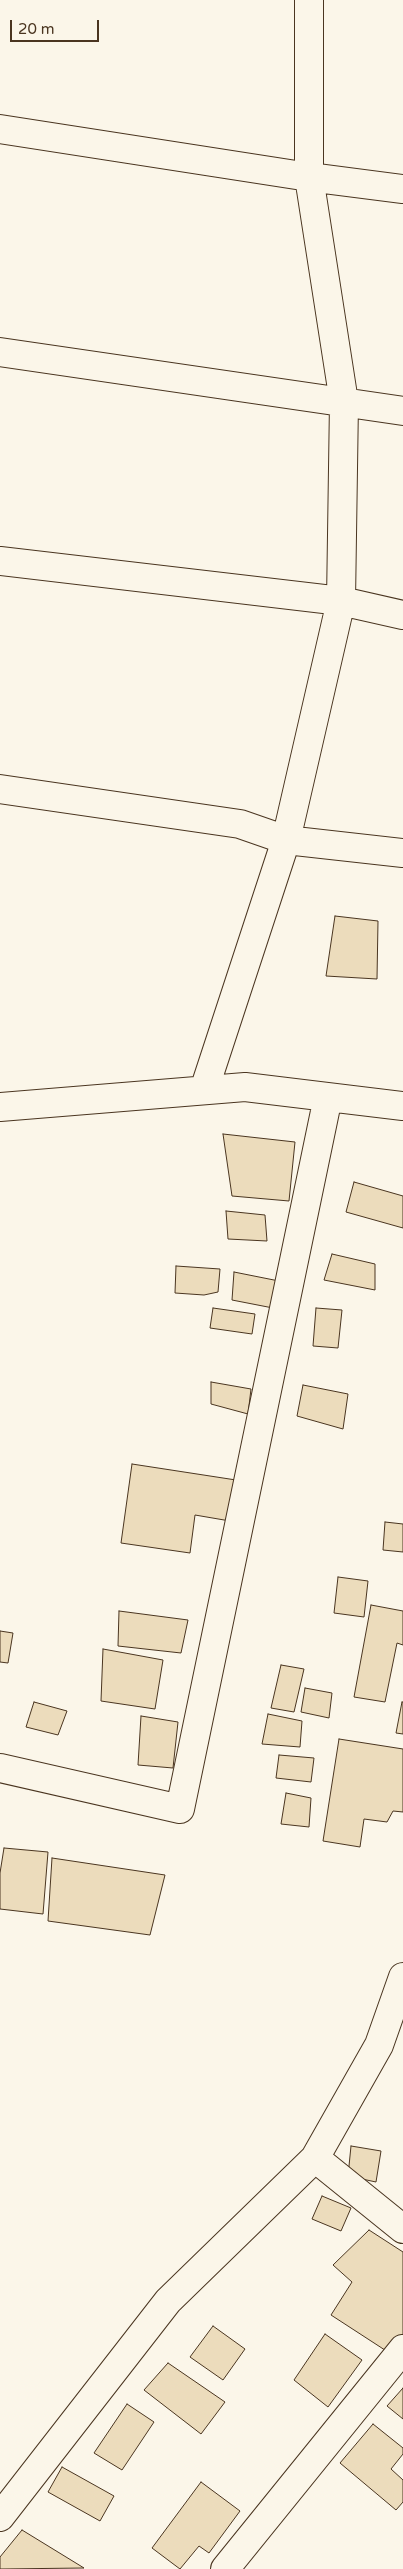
<!DOCTYPE html>
<html>
<head>
<meta charset="utf-8">
<style>
	body { margin:0 }
	#map { position:relative; width:403px; height:2569px; overflow:hidden; background:#fbf6e9; font-family:"Varela Round",sans-serif }
	canvas { display:block }
	.scale { position:absolute; left:10px; top:20px; width:89px; height:22px; box-sizing:border-box; border:2px solid #4a3520; border-top:0; padding-left:6px; font-size:15px; line-height:18px; white-space:nowrap; color:#4a3520; -webkit-text-stroke:4px #fbf6e9; paint-order:stroke }
</style>
</head>
<body>
<div id="map">
<canvas width="403" height="2569"></canvas>
<div class="scale">20 m</div>
</div>
<script>
const ctx = document.querySelector('canvas').getContext('2d');
ctx.lineJoin = 'round';
function paint(path, color) {
  ctx.fillStyle = color;
  ctx.fill(path, 'evenodd');
}
function shape(rows) {
  const path = new Path2D();
  for (const r of rows) {
    path.moveTo(r[0], r[1]);
    for (let i = 2; i < r.length; i += 2) path.lineTo(r[i], r[i + 1]);
  }
  return path;
}
function stroke(path, color, width, dash) {
  ctx.strokeStyle = color;
  ctx.lineWidth = width;
  ctx.lineCap = dash ? 'butt' : 'round';
  ctx.setLineDash(dash || []);
  ctx.stroke(path);
}
const building = shape([
	[335,916,378,921,377,979,326,976,335,916],
	[223,1134,295,1142,289,1201,232,1196,223,1134],
	[354,1182,403,1196,403,1228,346,1212,354,1182],
	[226,1211,265,1215,267,1241,228,1239,226,1211],
	[332,1254,375,1264,375,1290,324,1280,332,1254],
	[176,1266,220,1269,218,1292,204,1295,175,1293,176,1266],
	[234,1272,279,1281,273,1308,232,1300,234,1272],
	[213,1308,255,1314,252,1334,210,1328,213,1308],
	[316,1308,342,1310,338,1348,313,1346,316,1308],
	[211,1382,251,1389,248,1414,211,1404,211,1382],
	[303,1385,348,1394,343,1429,297,1416,303,1385],
	[132,1464,236,1480,230,1521,195,1515,190,1553,121,1543,132,1464],
	[385,1522,403,1524,403,1552,383,1550,385,1522],
	[338,1577,368,1581,364,1617,334,1613,338,1577],
	[371,1605,403,1611,403,1645,397,1643,385,1702,354,1697,371,1605],
	[119,1611,188,1620,181,1653,118,1646,119,1611],
	[0,1631,13,1633,8,1663,0,1662,0,1631],
	[103,1649,163,1660,155,1709,101,1701,103,1649],
	[281,1665,304,1669,294,1712,271,1708,281,1665],
	[305,1688,332,1693,329,1718,301,1712,305,1688],
	[34,1702,67,1711,58,1735,26,1727,34,1702],
	[402,1702,403,1702,403,1734,396,1733,402,1702],
	[268,1714,302,1721,300,1747,262,1744,268,1714],
	[141,1716,178,1722,173,1768,138,1765,141,1716],
	[339,1739,403,1749,403,1812,393,1811,387,1822,364,1819,360,1847,323,1841,339,1739],
	[279,1755,314,1758,311,1782,276,1778,279,1755],
	[286,1793,311,1798,309,1827,281,1824,286,1793],
	[4,1848,48,1852,43,1914,0,1909,0,1873,4,1848],
	[52,1858,165,1875,150,1935,48,1921,52,1858],
	[351,2146,381,2151,376,2182,348,2176,351,2146],
	[322,2196,351,2208,341,2231,312,2219,322,2196],
	[369,2230,403,2252,403,2335,391,2354,331,2315,352,2282,333,2265,369,2230],
	[213,2326,245,2349,223,2380,190,2357,213,2326],
	[325,2334,362,2360,328,2407,294,2380,325,2334],
	[168,2363,225,2402,201,2434,144,2390,168,2363],
	[403,2388,403,2419,387,2406,403,2388],
	[127,2404,154,2422,122,2470,94,2453,127,2404],
	[373,2424,403,2448,403,2454,391,2469,403,2480,403,2502,396,2510,340,2463,373,2424],
	[62,2467,114,2496,100,2521,48,2492,62,2467],
	[201,2482,240,2511,209,2553,199,2546,180,2569,152,2548,201,2482],
	[22,2530,84,2568,0,2569,0,2557,22,2530]
]);
paint(building, '#ecdcbc');
stroke(building, '#4a3520', 1);
const minor = shape([
	[0,129,309,177,403,189],
	[0,352,403,411],
	[0,561,341,601,403,615],
	[0,789,240,824,286,840,403,853],
	[204,1090,286,840,341,601,344,402,309,177,309,0],
	[0,1107,245,1087,403,1106],
	[0,1768,180,1809,328,1097],
	[315,2158,403,2229],
	[0,2517,168,2301,315,2158,379,2045,403,1977],
	[225,2569,403,2349]
]);
stroke(minor, '#4a3520', 30);
stroke(minor, '#fbf6e9', 28);
</script>
</body>
</html>
